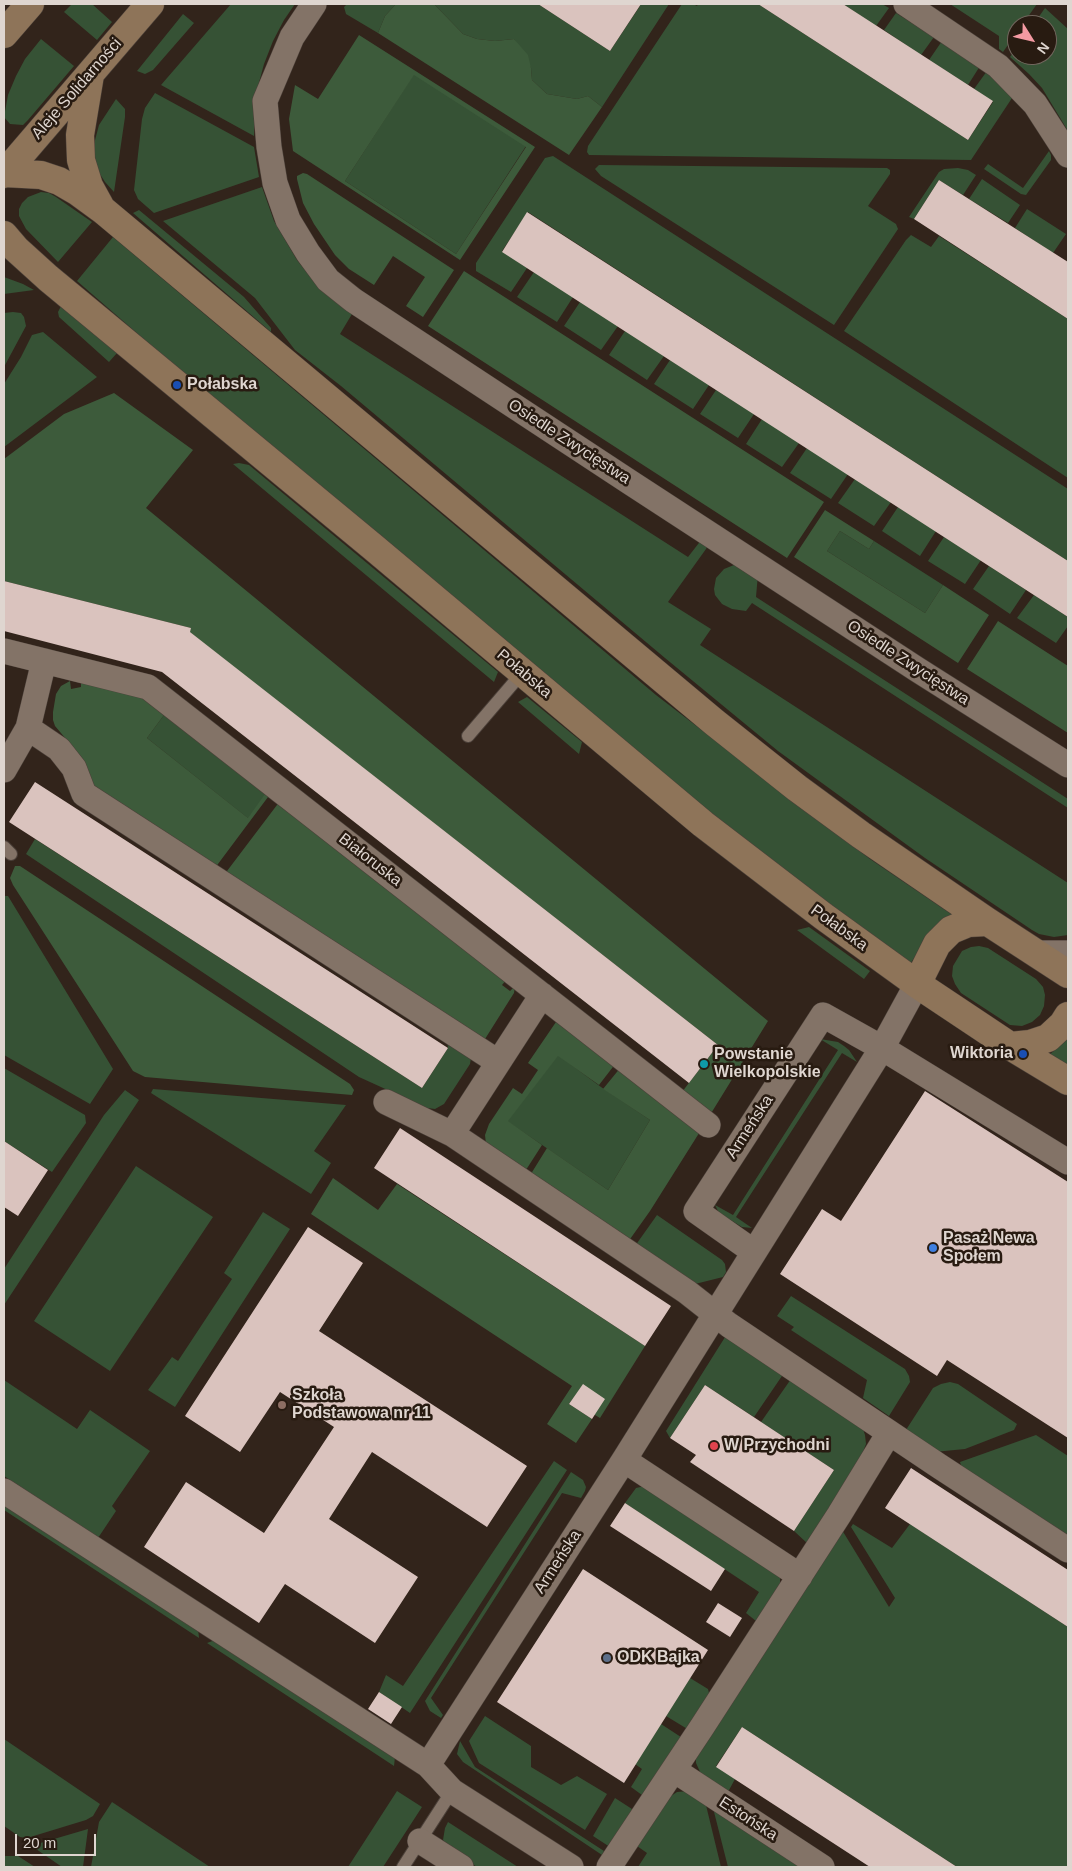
<!DOCTYPE html>
<html>
<head>
<meta charset="utf-8">
<style>
	body { margin:0 }
	#map { position:relative; width:1072px; height:1871px; overflow:hidden; background:#32241b; font-family:Arial,sans-serif }
	canvas { display:block }
	.frame { position:absolute; inset:0; border:5px solid #dfd6d0; pointer-events:none }
	.north { position:absolute; left:1007px; top:15px; width:50px; height:50px; box-sizing:border-box; background:#281b11; border:1px solid #71665d; border-radius:50%; rotate:126deg; font-size:14px; font-weight:700; line-height:20px; text-align:center; color:#dfd6d0 }
	.north::after { content:''; display:block; margin:auto; width:18px; height:22px; background:#f49aa2; clip-path:polygon(50% 0,100% 100%,50% 72%,0 100%) }
	.scale { position:absolute; left:15px; top:1834px; width:81px; height:22px; box-sizing:border-box; border:2px solid #dfd6d0; border-top:0; padding-left:6px; font-size:15px; line-height:18px; white-space:nowrap; color:#dfd6d0; -webkit-text-stroke:4px #281b11; paint-order:stroke }
</style>
</head>
<body>
<div id="map">
<canvas width="1072" height="1871"></canvas>
<div class="frame"></div>
<div class="north">N</div>
<div class="scale">20 m</div>
</div>
<script>
const ctx = document.querySelector('canvas').getContext('2d');
ctx.lineJoin = 'round';
function paint(path, color) {
  ctx.fillStyle = color;
  ctx.fill(path, 'evenodd');
}
function shape(rows) {
  const path = new Path2D();
  for (const r of rows) {
    path.moveTo(r[0], r[1]);
    for (let i = 2; i < r.length; i += 2) path.lineTo(r[i], r[i + 1]);
  }
  return path;
}
function stroke(path, color, width, dash) {
  ctx.strokeStyle = color;
  ctx.lineWidth = width;
  ctx.lineCap = dash ? 'butt' : 'round';
  ctx.setLineDash(dash || []);
  ctx.stroke(path);
}
function write(font, color, halo, rows, align = 'center') {
  ctx.font = font + ' Arial,sans-serif';
  ctx.lineWidth = 5;
  ctx.setLineDash([]);
  ctx.textBaseline = 'middle';
  ctx.strokeStyle = halo;
  ctx.fillStyle = color;
  for (const [text, x, y, turn = 0] of rows) {
    ctx.save();
    ctx.translate(x, y);
    ctx.rotate((+turn || 0) * Math.PI / 180);
    ctx.textAlign = isNaN(turn) ? turn : align;
    if (halo) ctx.strokeText(text, 0, 0);
    ctx.fillText(text, 0, 0);
    ctx.restore();
  }
}
paint(shape([
	[72,4,92,4,112,22,97,40,64,12],
	[231,4,295,4,284,20,273,41,264,64,257,90,254,112,254,136,161,85],
	[347,4,396,4,385,16,378,33,346,14,344,7],
	[434,4,538,4,610,51,640,6,636,4,669,4,602,107,588,96,577,99,547,94,532,80,531,68,514,39,495,41,477,39,463,34],
	[682,4,693,4,697,6,698,4,758,4,968,140,993,102,974,89,987,71,1012,98,971,160,589,155,587,152,588,146],
	[843,4,882,4,889,8,876,26],
	[950,4,1037,4,1022,25,1017,25,1017,32,1003,52,999,49,999,36],
	[1045,8,1068,29,1068,131,1042,88,1029,74,1010,57,1017,47,1017,55,1047,55,1047,25,1033,25],
	[896,13,934,37,921,55,884,30],
	[183,14,194,23,153,70,145,74,137,71],
	[41,39,74,66,28,120,23,125,10,124,4,117,8,95,16,76,25,59],
	[942,41,980,66,968,85,929,60],
	[414,74,526,146,456,254,345,181],
	[155,93,254,147,259,177,154,213,138,199,134,190,142,119,145,108],
	[116,99,125,109,125,117,114,192,105,182,98,171,95,158,94,144,99,125],
	[1049,151,1051,155,1051,160,1026,195,1021,194,984,169,988,164,1023,188],
	[553,156,1068,489,1068,561,528,212,502,251,527,268,511,292,476,271,476,263,545,158],
	[599,165,887,168,890,170,890,174,868,206,896,224,898,229,834,325,601,176,595,169],
	[958,168,968,170,976,175,963,195,939,180,914,219,909,217,939,172,944,169],
	[982,179,1020,205,1008,223,969,199],
	[262,187,274,221,297,260,319,288,352,314,340,334,688,557,702,539,707,547,706,549,668,602,711,629,700,645,1068,883,1068,935,1054,937,1039,934,1032,930,925,858,778,751,665,658,341,386,295,350,255,298,163,221],
	[41,192,49,193,56,197,92,222,58,262,26,229,19,216,19,209,22,203,28,197],
	[1027,209,1066,234,1053,253,1015,228],
	[139,210,244,297,271,328,271,332,133,213],
	[911,235,931,247,939,236,1068,319,1068,478,844,331,906,240],
	[113,237,656,695,870,859,954,916,934,930,910,964,796,883,390,548,230,414,77,281],
	[534,272,573,297,557,322,517,297],
	[4,277,23,284,34,290,4,294],
	[580,302,618,326,601,350,564,326],
	[61,306,117,353,109,362,59,317,58,312],
	[13,312,21,313,24,317,26,326,4,367,4,313],
	[625,331,664,356,647,380,609,355],
	[43,332,97,377,4,447,4,384,21,357,32,335],
	[670,360,709,385,693,409,654,384],
	[716,390,754,414,738,438,700,414],
	[762,419,799,443,782,467,746,444],
	[807,448,848,474,831,499,790,473],
	[239,463,249,465,498,672,494,682,233,464],
	[855,479,891,502,874,526,838,503],
	[898,507,936,531,920,556,882,531],
	[840,531,869,549,874,541,943,585,925,613,827,551],
	[944,537,981,560,965,584,928,561],
	[734,565,758,574,756,597,1068,799,1068,808,752,603,746,611,732,609,722,604,715,595,714,589,716,578,724,569],
	[989,566,1026,590,1010,614,973,589],
	[1034,595,1068,617,1068,626,1056,643,1017,618],
	[527,697,582,742,579,754,518,702],
	[164,715,266,794,249,819,147,738],
	[35,839,422,1088,448,1048,447,1040,471,1058,470,1064,444,1104,435,1109,427,1108,359,1077,26,854],
	[4,896,8,896,113,1069,90,1104,4,1055],
	[809,927,870,971,864,979,797,930],
	[979,946,988,948,1036,979,1043,987,1045,995,1044,1006,1040,1015,1032,1022,1022,1026,1010,1025,961,993,955,984,952,976,953,966,962,951,971,947],
	[820,1039,838,1042,844,1046,849,1050,857,1062,842,1053,736,1217,752,1228,742,1227,719,1213,715,1205,733,1215,838,1050],
	[1068,1039,1068,1066,1049,1055],
	[558,1055,601,1087,650,1120,608,1190,507,1121],
	[4,1068,85,1115,86,1123,52,1172,4,1141],
	[153,1089,346,1105,314,1151,331,1163,311,1194,151,1093],
	[125,1090,139,1100,4,1305,4,1269,104,1115],
	[136,1166,213,1217,110,1371,34,1321],
	[263,1212,290,1229,175,1407,148,1390,172,1357,178,1361,232,1279,224,1273],
	[657,1215,722,1260,725,1264,726,1272,723,1277,695,1284,635,1246],
	[791,1296,905,1369,909,1376,910,1382,889,1416,863,1398,867,1380,791,1330,794,1327,777,1316],
	[727,1334,784,1373,754,1417,705,1385,670,1438,666,1431],
	[791,1379,862,1426,865,1435,866,1444,861,1457,808,1544,794,1531,834,1470,761,1422],
	[4,1380,77,1429,90,1410,150,1451,112,1506,116,1511,98,1538,4,1476],
	[950,1382,958,1384,1017,1424,1014,1430,965,1449,934,1452,904,1433,933,1388,941,1384],
	[1036,1435,1068,1456,1068,1539,963,1471,960,1462],
	[554,1461,567,1470,410,1713,379,1692,386,1675,403,1686],
	[571,1472,583,1480,586,1487,585,1491,581,1498,562,1493,431,1698,443,1715,441,1718,430,1711,425,1701],
	[645,1486,780,1575,780,1586,760,1618,756,1621,746,1613,759,1592,625,1503,636,1488],
	[4,1502,198,1629,199,1638,4,1510],
	[853,1524,892,1548,910,1524,1068,1627,1068,1867,957,1867,742,1727,716,1766,735,1779,728,1792,701,1774,696,1763,696,1757,842,1530,889,1607,895,1598,851,1527],
	[215,1640,395,1757,394,1766,207,1643],
	[690,1678,708,1689,710,1697,689,1730,666,1716],
	[485,1716,531,1746,531,1767,561,1785,577,1776,607,1794,585,1830,479,1763,469,1741],
	[661,1724,684,1739,646,1798,631,1787,642,1769,635,1764],
	[4,1739,100,1804,93,1816,86,1820,27,1838,20,1837,4,1826],
	[460,1741,475,1767,604,1851,602,1855,463,1762,457,1754],
	[397,1791,422,1807,383,1867,348,1867],
	[689,1791,704,1797,721,1867,638,1867,647,1853,637,1846,671,1796,677,1792],
	[615,1798,632,1809,634,1816,613,1849,593,1836],
	[112,1802,210,1867,91,1867,99,1822],
	[712,1804,810,1867,728,1867],
	[448,1822,518,1867,477,1867,448,1848,443,1840,445,1828],
	[88,1829,83,1867,62,1867,36,1849,37,1844],
	[5,1856,18,1856,35,1867,4,1867,4,1859]
]), '#365235');
paint(shape([
	[396,4,434,4,463,34,477,39,495,41,514,39,528,55,531,68,532,80,547,94,577,99,588,96,602,107,569,155,378,33,385,16],
	[359,35,535,147,460,260,293,151,289,119,295,85,318,99],
	[414,75,526,147,456,254,345,181],
	[303,173,307,174,454,270,423,317,406,306,425,277,393,256,374,285,349,269,335,255,314,224,303,203,297,179,297,176],
	[464,271,824,502,787,558,428,326],
	[114,393,193,450,146,508,768,1021,710,1115,682,1092,718,1045,188,631,191,628,4,581,4,459,64,414],
	[825,510,874,541,869,549,840,531,827,551,925,613,943,585,989,615,958,663,794,557],
	[998,621,1068,666,1068,733,967,669],
	[81,679,143,695,164,715,147,738,248,818,265,794,271,793,215,868,95,791,83,759,55,726,53,720,53,712,56,694,61,686,70,681,71,689,81,687],
	[280,801,507,979,502,985,510,991,515,986,514,993,485,1039,483,1040,224,875],
	[15,866,20,866,350,1084,354,1090,352,1095,145,1077,133,1071,13,885,10,878],
	[556,1022,560,1022,616,1063,599,1085,558,1056,508,1121,542,1145,524,1173,486,1144,485,1135,489,1124,513,1088,522,1094,538,1070,528,1063],
	[621,1067,701,1130,650,1211,628,1242,529,1177,547,1148,608,1190,650,1120,603,1089],
	[333,1178,378,1210,397,1184,645,1346,600,1418,595,1415,583,1385,569,1404,592,1419,576,1443,547,1424,572,1386,311,1214]
]), '#3d5b3b');
paint(shape([
	[538,4,641,4,610,51],
	[758,4,843,4,993,101,968,140],
	[939,180,1068,262,1068,319,914,219],
	[527,212,1068,561,1068,617,502,252],
	[4,581,191,628,190,632,718,1045,689,1083,162,672,4,631],
	[35,782,448,1048,422,1088,9,822],
	[925,1091,1068,1182,1068,1438,947,1360,937,1376,780,1274,822,1209,841,1221],
	[400,1128,671,1306,645,1346,374,1168],
	[4,1141,48,1170,18,1216,4,1207],
	[308,1227,363,1263,319,1331,527,1466,487,1527,372,1452,329,1519,418,1577,375,1643,285,1584,259,1623,144,1547,186,1482,264,1533,334,1427,280,1392,240,1452,185,1416],
	[583,1384,605,1399,592,1419,569,1404],
	[705,1385,834,1470,794,1531,690,1462,696,1455,670,1438],
	[911,1468,1068,1570,1068,1627,885,1508],
	[625,1503,725,1569,711,1591,610,1526],
	[583,1569,708,1650,624,1783,497,1702],
	[718,1603,742,1618,730,1637,706,1622],
	[379,1692,402,1707,391,1724,368,1709],
	[742,1727,957,1867,870,1867,716,1767]
]), '#dac3be');
const lane = shape([
	[468,736,522,673],
	[4,847,11,854],
	[403,1867,452,1791]
]);
const street = shape([
	[314,4,292,37,265,101,269,147,275,183,288,220,308,253,328,280,353,300,628,481,918,670,1068,765],
	[906,4,998,66,1035,104,1068,155],
	[4,651,148,687,708,1125],
	[28,728,59,749,74,768,84,794,498,1062],
	[4,770,28,728,44,661],
	[1034,953,1068,953],
	[386,1102,452,1134,687,1292,729,1325,939,1466,1068,1550],
	[452,1134,542,995],
	[754,1252,696,1211,823,1015,882,1048,1068,1162],
	[624,1460,800,1576],
	[4,1491,428,1765,452,1791,571,1867],
	[428,1765,624,1460,882,1048,917,984],
	[674,1770,822,1867],
	[420,1841,461,1867],
	[609,1867,702,1727,839,1515,889,1433]
]);
const secondary = shape([
	[4,34,30,4],
	[90,75,80,135,81,160,89,186,100,206],
	[4,173,41,175,59,181,78,192,104,211,714,722,797,788,861,835,988,922,1068,974],
	[4,174,150,4],
	[4,235,16,249,48,278,373,547,703,824,823,916,917,984,1010,1046,1068,1081],
	[917,984,937,944,951,930,968,923,988,922],
	[1010,1046,1030,1044,1048,1038,1063,1024,1068,1016]
]);
stroke(lane, '#4c413a', 14);
stroke(street, '#4c413a', 26);
stroke(secondary, '#4c413a', 29);
stroke(lane, '#837367', 12);
stroke(street, '#837367', 25);
stroke(secondary, '#8e7459', 28);
for (const [x, y, r, color] of [
	[177,385,5,"#1a4fb4"],
	[1023,1054,5,"#1a4fb4"],
	[704,1064,5,"#0f9aa8"],
	[933,1248,5,"#3f7fe0"],
	[282,1405,5,"#8d6e63"],
	[714,1446,5,"#e0444e"],
	[607,1658,5,"#5c6f8a"]
]) {
  const dot = new Path2D();
  dot.arc(x, y, r, 0, 2 * Math.PI);
  ctx.fillStyle = color;
  ctx.fill(dot);
  stroke(dot, '#281b11', 2);
}
write('16px', '#dfd6d0', '#281b11', [
	["Aleje Solidarności",77,89,-49],
	["Osiedle Zwycięstwa",569,442,33],
	["Osiedle Zwycięstwa",908,663,33],
	["Połabska",524,674,40],
	["Białoruska",370,860,38],
	["Połabska",839,928,36],
	["Armeńska",750,1127,-57],
	["Armeńska",558,1562,-57],
	["Estońska",748,1819,33]
]);
write('bold 16px', '#dfd6d0', '#281b11', [
	["Połabska",187,385],
	["Wiktoria",1013,1054,"right"],
	["Powstanie",714,1055],
	["Wielkopolskie",714,1073],
	["Pasaż Newa",943,1239],
	["Społem",943,1257],
	["Szkoła",292,1396],
	["Podstawowa nr 11",292,1414],
	["W Przychodni",724,1446],
	["ODK Bajka",617,1658]
], 'left');
</script>
</body>
</html>
